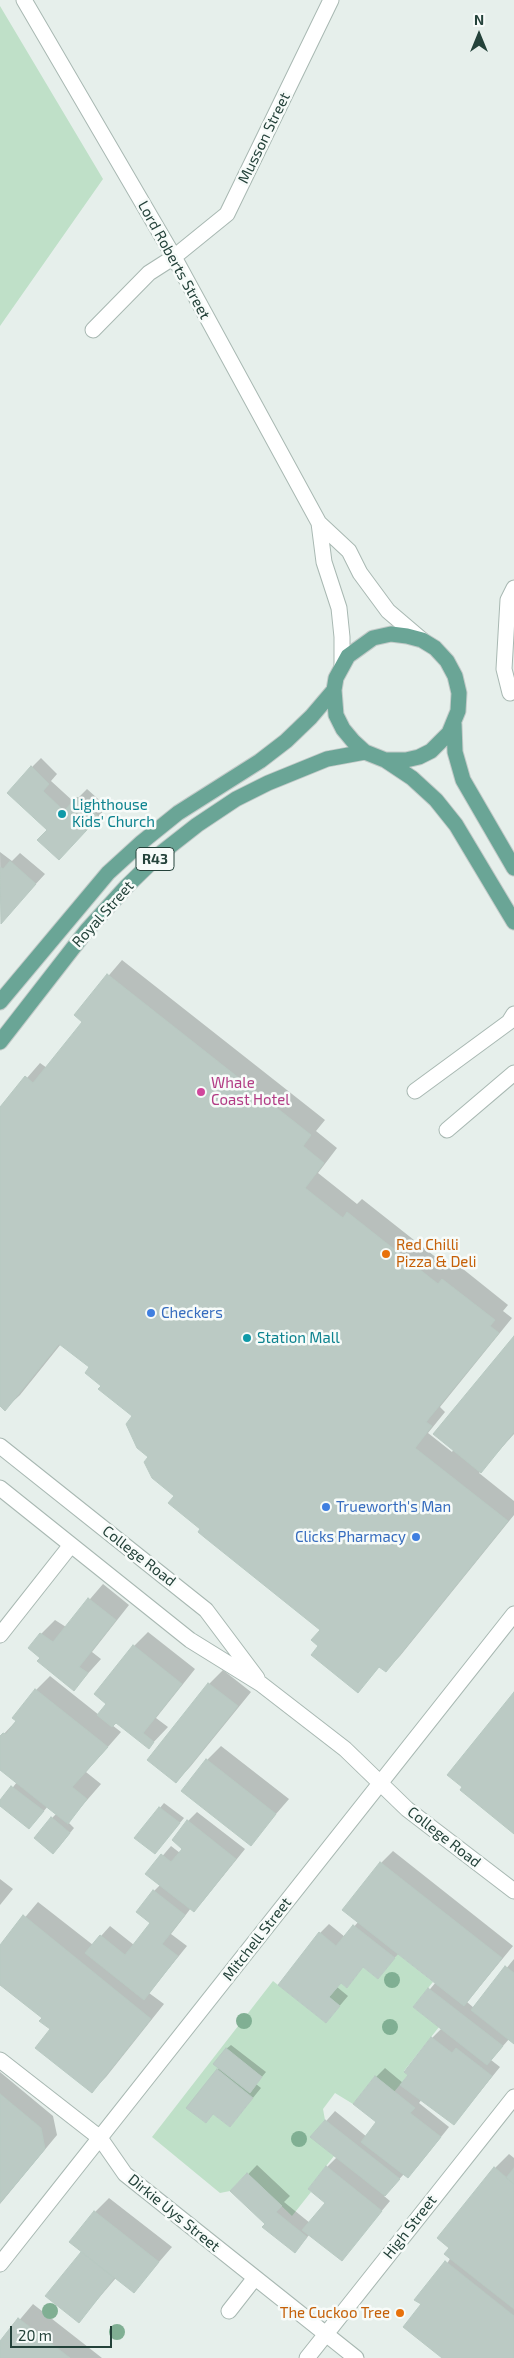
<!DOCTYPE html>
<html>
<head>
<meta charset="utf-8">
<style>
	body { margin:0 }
	#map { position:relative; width:514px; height:2358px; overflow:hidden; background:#e6efeb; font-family:"Exo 2",sans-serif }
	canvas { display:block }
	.north { position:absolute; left:454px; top:10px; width:50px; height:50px; -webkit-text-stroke:4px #f7fbf9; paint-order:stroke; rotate:0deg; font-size:14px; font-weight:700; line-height:20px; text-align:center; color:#24423a }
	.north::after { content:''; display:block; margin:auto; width:18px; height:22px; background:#24423a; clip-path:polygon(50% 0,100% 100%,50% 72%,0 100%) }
	.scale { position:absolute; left:10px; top:2326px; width:102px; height:22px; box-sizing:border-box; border:2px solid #24423a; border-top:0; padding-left:6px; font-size:15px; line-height:18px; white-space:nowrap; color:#24423a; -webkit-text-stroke:4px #f7fbf9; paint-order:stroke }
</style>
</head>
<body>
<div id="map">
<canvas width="514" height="2358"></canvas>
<div class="north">N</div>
<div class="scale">20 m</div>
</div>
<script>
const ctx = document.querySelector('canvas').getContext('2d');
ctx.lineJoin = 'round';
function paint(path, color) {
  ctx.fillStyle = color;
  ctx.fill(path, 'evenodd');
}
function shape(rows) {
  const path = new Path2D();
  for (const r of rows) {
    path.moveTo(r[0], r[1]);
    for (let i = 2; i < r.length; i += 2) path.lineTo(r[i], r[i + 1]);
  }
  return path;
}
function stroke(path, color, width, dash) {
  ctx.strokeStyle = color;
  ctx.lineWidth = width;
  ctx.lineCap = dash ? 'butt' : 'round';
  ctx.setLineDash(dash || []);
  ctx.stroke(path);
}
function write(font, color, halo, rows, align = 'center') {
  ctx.font = font + ' "Exo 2",sans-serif';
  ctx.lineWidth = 5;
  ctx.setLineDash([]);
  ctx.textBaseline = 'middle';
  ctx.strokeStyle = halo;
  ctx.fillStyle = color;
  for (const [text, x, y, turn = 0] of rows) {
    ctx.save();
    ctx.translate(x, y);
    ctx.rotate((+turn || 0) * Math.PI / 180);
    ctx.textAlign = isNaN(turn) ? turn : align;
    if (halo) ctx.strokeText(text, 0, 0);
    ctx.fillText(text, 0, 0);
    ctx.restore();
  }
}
paint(shape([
	[0,6,103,179,0,326],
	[398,1954,433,1982,413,2007,439,2027,404,2071,408,2075,394,2092,375,2076,353,2104,335,2093,323,2109,325,2120,311,2137,334,2156,308,2189,311,2192,292,2216,247,2173,230,2191,220,2193,152,2137,273,1981,326,2023,340,2006,329,1997,341,1983,347,1988,363,1967,378,1979],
	[226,2049,262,2077,250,2093],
	[253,2098,230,2127,213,2114,206,2123,187,2108]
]), '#bfe0c8');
paint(shape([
	[41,758,57,774,51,781,74,802,87,789,107,807,68,850,49,830,32,767],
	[0,852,12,861,20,853,45,874,1,922],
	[122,960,325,1120,316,1131,337,1148,318,1173,357,1204,362,1199,452,1270,458,1265,508,1305,503,1311,512,1318,440,1407,445,1412,428,1433,452,1452,514,1338,514,1434,479,1473,514,1501,514,1515,400,1656,386,1670,380,1666,358,1691,320,1646,322,1629,202,1529,176,1496,150,1456,134,1416,103,1385,91,1367,61,1344,20,1395,5,1409,0,1405,0,1109,40,1063,47,1068,84,1022,75,1015],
	[103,1584,129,1605,92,1652,101,1659,74,1689,41,1658,41,1634,55,1620,66,1627],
	[148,1632,195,1669,156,1718,168,1727,149,1747,116,1722,112,1725,121,1732,86,1772,101,1784,68,1822,74,1828,58,1848,52,1818,57,1813,48,1806,34,1823,0,1804,17,1782,0,1768,0,1738,17,1720,36,1690,50,1676,99,1715,108,1703,134,1646],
	[223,1670,251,1692,190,1767,176,1782,209,1684],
	[221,1746,289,1799,250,1844,207,1760],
	[164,1803,184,1818,159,1848,135,1838],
	[197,1812,245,1849,203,1901,194,1910,191,1908,171,1934,187,1946,149,1993,164,2004,106,2077,92,2091,43,2017,0,1983,0,1947,38,1902,93,1945,110,1926,134,1945,152,1923,154,1891,161,1884,147,1874,171,1846,180,1853,184,1849,188,1821],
	[393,1851,513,1946,467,2002,474,2008,514,1959,514,2043,509,2039,491,2060,500,2067,454,2124,422,2099,419,2103,449,2127,417,2167,404,2174,384,2196,390,2201,341,2260,310,2234,295,2251,232,2191,257,2165,290,2196,284,2202,310,2223,326,2202,327,2167,337,2157,312,2137,335,2111,367,2137,378,2122,376,2077,385,2068,403,2083,432,2038,442,2028,415,2007,436,1982,399,1953,378,1977,364,1966,347,1986,342,1982,337,1987,348,1996,326,2022,320,1933,329,1924,345,1937,359,1921,381,1863],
	[0,1879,13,1889,0,1905],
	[231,2045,266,2072,256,2084,261,2088,230,2126,214,2113,206,2122,218,2070,226,2049],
	[0,2072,53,2116,57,2135,0,2204],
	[509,2154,514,2158,514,2358,444,2358,423,2304,451,2257,495,2168],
	[109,2198,172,2247,134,2291,116,2278,79,2321,47,2296,83,2251,95,2212],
	[33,2304,102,2358,0,2358,0,2343]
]), '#0003');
const building = shape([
	[31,766,49,784,43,791,64,811,77,797,99,817,59,860,37,840,47,830,7,793,31,766],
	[10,861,36,884,1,924,0,867,3,869,10,861],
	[107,974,311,1135,303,1146,324,1163,305,1188,343,1218,347,1212,438,1284,442,1279,495,1320,490,1326,499,1333,426,1422,432,1426,415,1448,508,1521,386,1672,379,1667,358,1693,311,1655,318,1646,311,1640,320,1630,204,1537,198,1532,200,1529,168,1503,174,1496,152,1478,144,1462,148,1457,137,1448,126,1424,132,1416,98,1389,101,1386,85,1373,89,1367,59,1344,5,1411,0,1406,0,1107,25,1076,33,1083,82,1022,74,1015,107,974],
	[514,1336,514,1432,481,1473,433,1434,514,1336],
	[88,1598,116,1620,79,1667,88,1673,74,1691,37,1661,40,1658,28,1648,40,1633,53,1642,88,1598],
	[133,1645,182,1684,143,1733,154,1742,149,1749,116,1723,112,1727,97,1715,106,1704,94,1694,133,1645],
	[208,1683,238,1706,176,1783,147,1760,208,1683],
	[35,1689,108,1747,72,1787,87,1799,68,1824,0,1770,0,1736,3,1733,6,1734,16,1721,12,1718,35,1689],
	[514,1692,514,1834,460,1790,462,1787,447,1775,514,1692],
	[206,1759,276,1814,251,1846,181,1791,206,1759],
	[11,1786,44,1811,29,1829,0,1806,0,1800,11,1786],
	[159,1807,180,1823,155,1854,134,1838,159,1807],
	[51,1817,70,1833,53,1854,34,1838,51,1817],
	[187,1820,236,1859,194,1912,145,1874,161,1854,171,1862,182,1849,172,1840,187,1820],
	[380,1862,502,1958,464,2006,342,1910,380,1862],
	[153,1890,185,1915,162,1944,178,1956,144,2000,85,1953,100,1935,125,1955,150,1923,136,1912,153,1890],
	[23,1915,151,2019,92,2093,35,2048,50,2029,39,2021,42,2018,0,1985,0,1945,23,1915],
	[353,1925,395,1958,378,1979,363,1967,347,1988,341,1983,329,1997,340,2006,326,2023,278,1985,319,1932,336,1946,353,1925],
	[505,1966,514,1973,514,2044,471,2010,505,1966],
	[428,1988,503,2046,487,2065,413,2007,428,1988],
	[431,2037,452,2053,456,2048,492,2076,454,2125,400,2085,408,2075,404,2072,431,2037],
	[226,2048,262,2077,250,2093,213,2064,226,2048],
	[217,2069,253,2098,230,2127,213,2114,206,2123,186,2108,217,2069],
	[375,2076,415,2108,410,2113,441,2137,408,2178,361,2142,376,2122,353,2104,375,2076],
	[0,2094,41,2128,45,2149,0,2203,0,2094],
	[325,2120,400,2179,385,2196,310,2137,325,2120],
	[326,2166,382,2211,342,2261,302,2230,325,2203,308,2189,326,2166],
	[494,2167,514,2184,514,2309,444,2254,449,2248,437,2238,494,2167],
	[514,2168,514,2184,506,2178,514,2168],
	[247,2173,282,2206,276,2212,307,2237,295,2253,262,2227,265,2224,230,2191,247,2173],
	[94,2211,159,2262,134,2293,69,2242,94,2211],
	[81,2252,114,2278,79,2323,45,2296,81,2252],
	[445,2261,514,2316,514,2358,442,2358,403,2327,421,2304,414,2300,445,2261],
	[18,2318,70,2358,0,2358,0,2341,18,2318]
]);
paint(building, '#bbcac4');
stroke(building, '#b8c9c2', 1);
const minor = shape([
	[24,0,174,257,319,523,349,551,360,573,388,611,422,640],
	[93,330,149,273,174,257,227,214,331,0],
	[319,523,324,562,339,608,342,637,342,666],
	[510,693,504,669,508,600,514,588],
	[415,1091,509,1022,514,1014],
	[447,1130,514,1073],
	[0,1446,206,1610,257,1678],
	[0,1488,190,1640,261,1684,345,1749,407,1809,514,1891],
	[0,1635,71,1545],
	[0,2060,100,2138,125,2174,356,2358],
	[0,2264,514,1614],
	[229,2311,254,2279],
	[307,2358,514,2097]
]);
const major = shape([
	[454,724,455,752,463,780,514,868],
	[385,760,406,760,419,757,431,751,449,733,458,711,459,693,455,676,447,661,435,648,422,640,407,636,391,634,373,638,348,656,336,678,334,690,336,715,343,729,353,741,365,752,385,760,412,778,436,800,456,825,514,922],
	[0,1002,108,873,142,842,178,813,260,761,286,741,311,717,334,690],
	[0,1042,87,930,126,887,160,854,197,825,236,799,268,783,327,759,365,752]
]);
stroke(minor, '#a8b8b2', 17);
stroke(major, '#c2cac8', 17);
stroke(minor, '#fff', 15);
stroke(major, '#6aa596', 15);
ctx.fillStyle = '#80af93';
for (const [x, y] of [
	[392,1980],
	[244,2021],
	[390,2027],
	[299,2139],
	[50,2311],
	[117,2332]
]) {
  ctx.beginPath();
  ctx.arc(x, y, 8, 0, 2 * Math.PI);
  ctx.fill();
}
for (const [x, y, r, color] of [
	[62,814,5,"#0f9aa8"],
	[201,1092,5,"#d1479c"],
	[386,1254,5,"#e8710a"],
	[151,1313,5,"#3f7fe0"],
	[247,1338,5,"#0f9aa8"],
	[326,1507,5,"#3f7fe0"],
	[416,1537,5,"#3f7fe0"],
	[400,2313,5,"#e8710a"]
]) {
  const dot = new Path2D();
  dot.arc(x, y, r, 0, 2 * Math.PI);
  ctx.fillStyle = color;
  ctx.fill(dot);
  stroke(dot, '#f7fbf9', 2);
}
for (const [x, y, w] of [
	[155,859,38]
]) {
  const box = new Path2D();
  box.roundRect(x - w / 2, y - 11.5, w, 23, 4);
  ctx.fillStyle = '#f7fbf9';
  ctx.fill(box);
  stroke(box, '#24423a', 1);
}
write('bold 14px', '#24423a', null, [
	["R43",155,859]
]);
write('15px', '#24423a', '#f7fbf9', [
	["Musson Street",264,138,-64],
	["Lord Roberts Street",174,260,61],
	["Royal Street",103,914,-48],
	["College Road",139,1556,38],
	["College Road",444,1837,38],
	["Mitchell Street",257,1939,-52],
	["Dirkie Uys Street",174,2213,39],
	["High Street",410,2227,-52]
]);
write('15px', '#0d838f', '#f7fbf9', [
	["Lighthouse",72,805],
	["Kids' Church",72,822],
	["Station Mall",257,1338]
], 'left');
write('15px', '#b23c85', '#f7fbf9', [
	["Whale",211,1083],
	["Coast Hotel",211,1100]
], 'left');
write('15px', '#c56008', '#f7fbf9', [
	["Red Chilli",396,1245],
	["Pizza & Deli",396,1262],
	["The Cuckoo Tree",390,2313,"right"]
], 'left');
write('15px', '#366cbe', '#f7fbf9', [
	["Checkers",161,1313],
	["Trueworth's Man",336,1507],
	["Clicks Pharmacy",406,1537,"right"]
], 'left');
</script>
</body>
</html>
